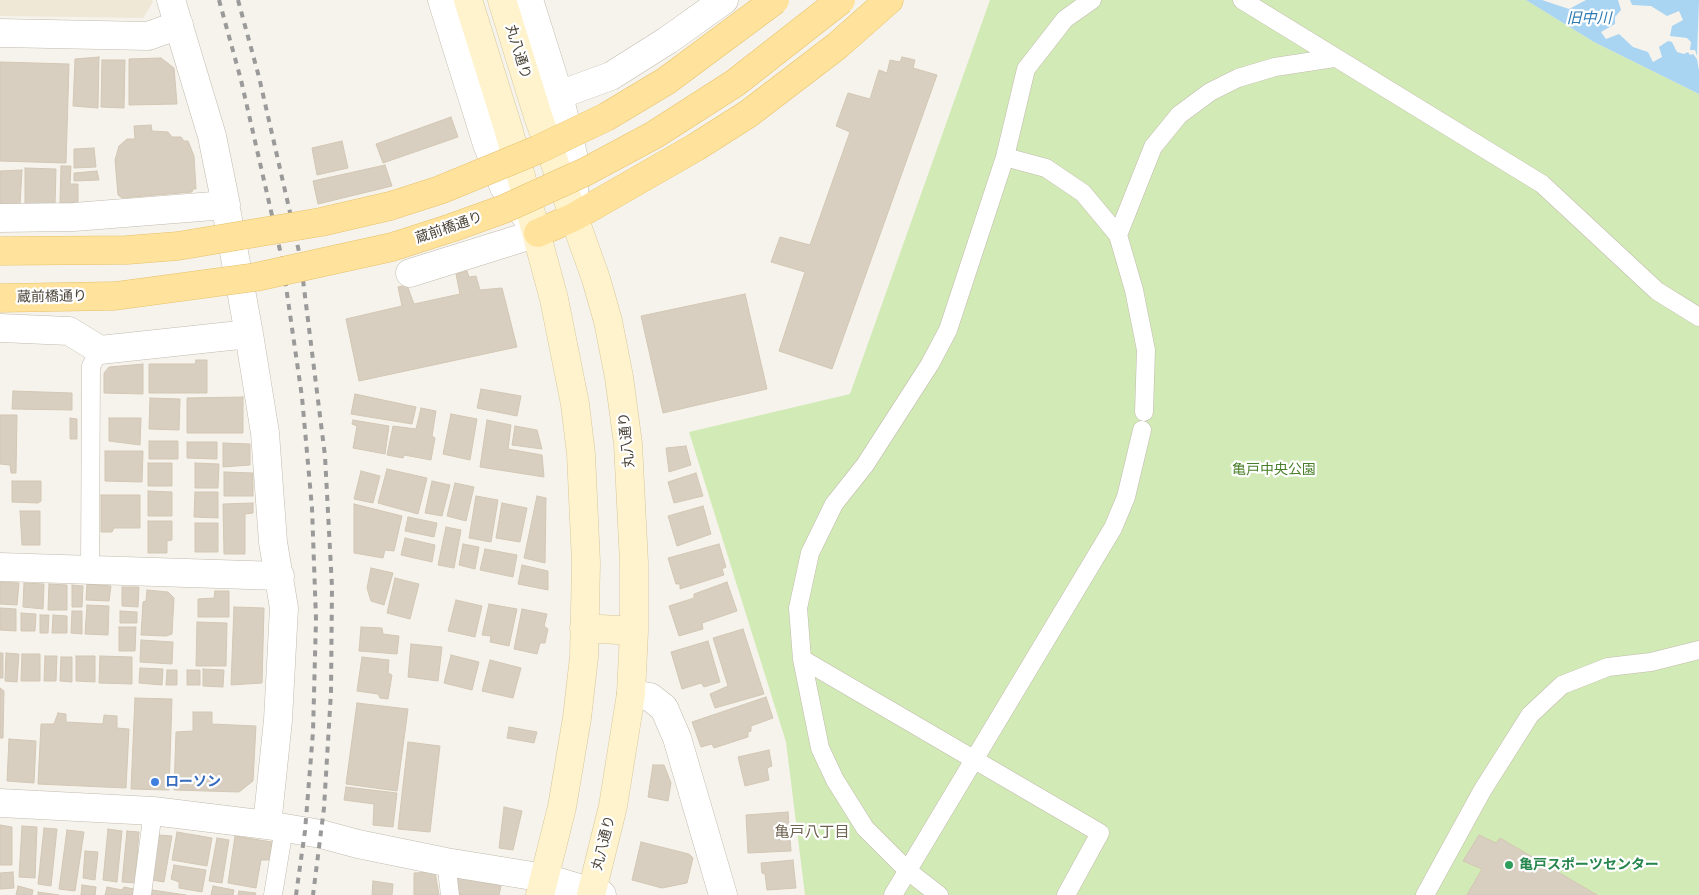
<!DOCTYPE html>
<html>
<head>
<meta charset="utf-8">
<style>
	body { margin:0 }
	canvas { display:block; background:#f6f3ec }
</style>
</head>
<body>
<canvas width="1699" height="895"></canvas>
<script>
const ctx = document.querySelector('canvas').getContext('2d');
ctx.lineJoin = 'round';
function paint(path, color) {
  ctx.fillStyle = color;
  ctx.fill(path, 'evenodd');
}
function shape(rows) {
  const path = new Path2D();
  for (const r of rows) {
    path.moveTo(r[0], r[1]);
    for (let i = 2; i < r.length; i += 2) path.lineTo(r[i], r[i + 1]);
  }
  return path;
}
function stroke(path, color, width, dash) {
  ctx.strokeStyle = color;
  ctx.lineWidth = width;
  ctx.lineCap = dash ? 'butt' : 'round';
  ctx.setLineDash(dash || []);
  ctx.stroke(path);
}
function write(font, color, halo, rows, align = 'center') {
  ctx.font = font + ' "Fira Sans","Noto Sans JP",sans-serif';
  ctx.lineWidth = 4.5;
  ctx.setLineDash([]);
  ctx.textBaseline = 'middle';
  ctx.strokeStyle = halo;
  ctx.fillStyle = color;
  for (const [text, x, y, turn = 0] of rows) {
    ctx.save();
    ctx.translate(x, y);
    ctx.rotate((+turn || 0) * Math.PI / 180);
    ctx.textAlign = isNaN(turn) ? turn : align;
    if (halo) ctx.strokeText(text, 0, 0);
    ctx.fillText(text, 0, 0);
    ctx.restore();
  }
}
paint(shape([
	[0,0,152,0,153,2,143,18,0,16]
]), '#efe8d6');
paint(shape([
	[990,0,1526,0,1594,42,1699,94,1699,895,805,895,786,742,689,432,850,394]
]), '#d2eab5');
paint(shape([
	[1526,0,1542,0,1569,9,1586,0,1618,0,1621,10,1615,17,1615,24,1601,32,1606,39,1619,34,1633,47,1648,52,1653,62,1662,57,1659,47,1668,41,1672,42,1677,52,1684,54,1688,52,1690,55,1693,54,1697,59,1699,71,1699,94,1594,42],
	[1630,0,1699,0,1697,56,1695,50,1690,50,1691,42,1687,38,1670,36,1672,26,1683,20,1679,11,1667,16,1651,6,1632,5]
]), '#a9d4f2');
const building = shape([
	[99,57,98,108,73,106,75,59,99,57],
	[902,57,915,60,913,68,937,75,832,369,779,351,805,272,771,262,780,237,810,245,850,132,836,126,848,93,870,99,879,70,887,73,890,60,900,62,902,57],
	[161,58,174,68,177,104,129,105,129,59,161,58],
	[102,60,125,60,124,108,101,107,102,60],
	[0,62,69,64,66,163,0,161,0,62],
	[451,117,458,137,383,163,376,144,451,117],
	[151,125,152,131,168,132,172,137,181,137,184,141,188,141,194,156,196,189,193,189,192,192,122,198,118,195,115,160,119,146,127,139,135,139,134,126,151,125],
	[342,141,348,168,317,175,312,148,342,141],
	[94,148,96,167,74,168,74,149,94,148],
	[385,165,392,186,318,204,313,181,385,165],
	[61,166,71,166,70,184,78,184,78,203,60,203,61,166],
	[25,168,56,169,55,205,25,205,25,168],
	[22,170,20,205,0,205,0,171,22,170],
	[97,171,99,180,74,181,74,173,97,171],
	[467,271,469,277,476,276,480,290,502,288,517,347,359,381,346,319,402,306,398,287,407,285,414,304,460,294,456,274,467,271],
	[745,294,767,389,663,413,641,316,745,294],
	[196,360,207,360,207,393,149,393,149,364,195,364,196,360],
	[143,364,143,394,104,393,104,373,109,367,143,364],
	[481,389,521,396,517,416,477,408,481,389],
	[13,391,72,393,72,410,12,409,13,391],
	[355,394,416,407,412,424,351,414,355,394],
	[243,397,243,433,187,433,187,398,243,397],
	[150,398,180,399,179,430,149,429,150,398],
	[421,408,436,411,432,436,435,438,431,460,404,455,403,458,387,455,393,426,416,429,421,408],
	[451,414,477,419,470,460,443,454,451,414],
	[0,415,17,415,16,473,11,473,10,465,0,464,0,415],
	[70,418,77,419,77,439,70,439,70,418],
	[109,418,141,418,140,445,109,441,109,418],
	[353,420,389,426,385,454,353,448,357,426,352,424,353,420],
	[487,420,511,425,508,449,542,455,544,477,480,467,487,420],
	[515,426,537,430,542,449,512,445,515,426],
	[149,441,178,441,178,459,149,459,149,441],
	[187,442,217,442,217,459,187,458,187,442],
	[223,443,250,444,250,465,223,467,223,443],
	[686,446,691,465,669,472,666,448,686,446],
	[105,451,143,451,142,482,105,481,105,451],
	[148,463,172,463,172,486,148,486,148,463],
	[195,463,219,464,218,488,195,488,195,463],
	[387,469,427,478,418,514,378,503,387,469],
	[361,471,380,476,373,503,354,499,361,471],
	[224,472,253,473,253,496,224,496,224,472],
	[696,473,703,496,674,503,668,482,696,473],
	[12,481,41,481,41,501,38,503,12,502,12,481],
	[432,481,450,485,442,516,425,513,432,481],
	[455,483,474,487,466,521,447,516,455,483],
	[148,491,172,492,172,516,148,516,148,491],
	[195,492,218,492,218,518,194,517,195,492],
	[101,495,140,495,140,528,114,528,112,532,101,532,101,495],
	[476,496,498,500,491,542,469,538,476,496],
	[537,496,546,498,545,563,524,558,537,496],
	[253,503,253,513,245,514,245,554,224,554,223,504,253,503],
	[502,503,527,508,520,542,496,538,502,503],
	[354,504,402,516,394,551,385,550,383,558,354,553,354,504],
	[703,506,711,534,677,546,668,516,703,506],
	[20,511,40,511,40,545,22,545,20,511],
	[408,517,437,523,434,537,405,531,408,517],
	[148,521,172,521,172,540,167,541,167,553,148,553,148,521],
	[195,523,218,523,218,552,195,552,195,523],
	[446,527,461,530,454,568,438,565,446,527],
	[405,538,435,545,432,562,401,555,405,538],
	[463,544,479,547,475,569,459,565,463,544],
	[719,544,726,567,722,569,724,575,680,589,680,584,676,584,668,558,719,544],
	[485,549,517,555,513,577,480,570,485,549],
	[522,565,548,571,548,590,518,584,522,565],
	[371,568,393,573,384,605,371,601,367,588,371,568],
	[395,578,419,584,410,619,387,613,395,578],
	[0,582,19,583,17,605,0,604,0,582],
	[727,582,737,611,702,623,703,629,679,636,669,606,694,598,694,594,727,582],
	[24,583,44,584,43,609,23,607,24,583],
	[49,584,67,585,67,610,48,610,49,584],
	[87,584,111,586,109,601,86,600,87,584],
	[72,585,83,586,82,607,72,607,72,585],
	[122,587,139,587,138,607,122,606,122,587],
	[147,590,168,592,174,598,172,634,166,636,141,635,143,602,146,601,147,590],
	[215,591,229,591,229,617,198,617,198,599,214,598,215,591],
	[456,600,482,606,475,637,448,631,456,600],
	[489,604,517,609,509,646,490,642,491,636,482,635,489,604],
	[87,605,109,606,108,635,85,634,87,605],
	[234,607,264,608,262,683,231,685,234,607],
	[0,608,16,609,16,631,0,630,0,608],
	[522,609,547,614,544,626,548,629,545,643,540,643,537,654,514,649,522,609],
	[72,611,82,611,82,634,71,633,72,611],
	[120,611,137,612,137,623,120,623,120,611],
	[21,613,36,614,35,631,21,631,21,613],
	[40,615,49,615,48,633,40,633,40,615],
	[53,615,67,616,67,633,52,633,53,615],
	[197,622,227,623,226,666,196,666,197,622],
	[119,627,136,627,135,651,119,651,119,627],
	[361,627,382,628,383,634,399,636,397,654,359,651,361,627],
	[743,629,764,694,715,708,710,694,728,686,713,638,743,629],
	[141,640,173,642,172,664,140,662,141,640],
	[708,641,720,682,704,687,701,683,682,689,671,652,708,641],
	[411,644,442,647,438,681,408,677,411,644],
	[0,653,3,653,3,678,0,678,0,653],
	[6,653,19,654,17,682,5,681,6,653],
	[22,654,40,654,40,681,21,681,22,654],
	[451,655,479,662,472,690,444,683,451,655],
	[45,656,57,656,56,681,44,681,45,656],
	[76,656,95,656,95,682,76,681,76,656],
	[100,656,132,657,132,684,99,683,100,656],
	[61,657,72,657,72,682,60,681,61,657],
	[362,657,389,660,388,673,392,675,388,699,380,698,378,694,357,691,362,657],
	[490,660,521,668,513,698,482,691,490,660],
	[140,668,163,669,162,685,139,683,140,668],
	[203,669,224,670,223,687,203,686,203,669],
	[167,670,177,670,177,685,166,685,167,670],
	[187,670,200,670,200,685,187,685,187,670],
	[0,688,4,691,3,738,0,738,0,688],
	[766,697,773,718,751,726,751,731,748,732,748,737,714,748,712,744,701,747,692,722,766,697],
	[135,698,172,699,169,790,131,789,135,698],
	[357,703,408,709,397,791,346,784,357,703],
	[193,712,212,712,212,724,256,726,253,781,239,792,174,790,176,732,193,731,193,712],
	[58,713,66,714,66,722,103,724,104,715,117,716,117,728,129,729,126,788,38,784,41,724,54,724,58,713],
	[509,727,537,732,534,743,507,738,509,727],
	[9,739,36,741,34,783,7,781,9,739],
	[408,742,440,746,430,832,398,829,408,742],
	[769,750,772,766,767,768,769,780,745,786,738,757,769,750],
	[653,765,664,765,671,783,668,801,648,797,653,765],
	[346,787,397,793,393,827,373,825,374,804,344,800,346,787],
	[504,807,522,811,513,850,499,848,504,807],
	[788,812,791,851,748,853,746,815,788,812],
	[0,825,12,827,12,865,0,865,0,825],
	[22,826,37,827,35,878,19,877,22,826],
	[44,828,57,829,51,886,38,884,44,828],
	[108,829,122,831,117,882,103,880,108,829],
	[67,830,84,832,75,891,59,889,67,830],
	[127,831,139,832,135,883,122,882,127,831],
	[177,832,212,838,207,866,172,860,177,832],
	[159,835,172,836,164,882,152,880,159,835],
	[1479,835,1496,843,1500,838,1597,895,1467,895,1482,869,1463,861,1479,835],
	[235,836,272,842,269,860,261,860,256,888,228,883,235,836],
	[217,838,229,840,222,883,209,881,217,838],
	[641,842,689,854,693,858,687,883,662,888,632,880,641,842],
	[85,851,98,852,95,880,83,878,85,851],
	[793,860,796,888,767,890,765,874,762,873,761,863,793,860],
	[174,865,206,870,202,892,179,888,179,882,171,879,174,865],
	[13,872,14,888,0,889,0,873,13,872],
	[435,872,439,895,414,895,414,873,435,872],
	[456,876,501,886,499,895,459,895,456,876],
	[373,881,393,884,392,895,372,895,373,881],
	[82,885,96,887,95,895,81,895,82,885],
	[18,886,33,890,32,895,16,895,18,886],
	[213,886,234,890,233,895,211,895,213,886],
	[107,887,122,890,124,887,134,889,133,895,105,895,107,887],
	[152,890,186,895,151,895,152,890],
	[239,891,256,893,255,895,238,895,239,891],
	[38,892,59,895,38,895,38,892]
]);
paint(building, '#d8cfc1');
stroke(building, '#d3c7b4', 1);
const lane = shape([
	[1242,0,1542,184,1657,291,1699,317],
	[1005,157,1046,168,1083,193,1118,235,1134,290,1146,350,1144,412],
	[1118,235,1153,147,1179,115,1210,92,1238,78,1275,67,1334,58],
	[90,570,91,366,100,350],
	[802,659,1100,833,1066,895],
	[446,862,450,895],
	[142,895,153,811],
	[273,895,284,828],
	[893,895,1113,528,1126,497,1142,430],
	[939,895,908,871,865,828,835,780,820,748,802,659,798,608,810,553,834,504,865,465,930,364,948,330,1005,157,1026,69,1065,19,1092,0],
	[1425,895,1482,791,1530,715,1562,685,1608,667,1651,662,1699,650]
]);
const street = shape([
	[529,0,559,95,574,159,574,200],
	[0,33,148,36,179,25],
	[559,95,611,76,668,40,724,0],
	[227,214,249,334],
	[0,218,74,217,226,205,212,136,171,0],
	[410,273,538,233,504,187,487,144,442,0],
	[0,328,69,331,100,350,249,334,265,433,273,542,284,608,278,720,267,825],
	[0,567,280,576],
	[631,694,650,697,664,708,677,738,723,895],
	[0,803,153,811,267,825,321,834,358,844,446,862,545,878,602,895]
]);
const secondary = shape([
	[468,0,508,128,554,299,575,404,581,454,586,563,584,657,577,718,562,807,540,895],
	[502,0,538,116,596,279,608,321,619,377,628,444,634,563,634,631,631,694,613,806,591,895],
	[584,628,634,631]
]);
const primary = shape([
	[538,233,574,217,696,147,748,114,837,46,889,0]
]);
stroke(lane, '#c2bbae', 19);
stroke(street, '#c2bbae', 29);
stroke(secondary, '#d6c79b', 29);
stroke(primary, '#e6c16a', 29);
stroke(lane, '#fff', 18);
stroke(street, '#fff', 28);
stroke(secondary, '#fff3cd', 28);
stroke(primary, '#ffe39c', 28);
stroke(shape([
	[219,0,241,80,282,259,302,397,312,508,316,619,313,732,305,831,296,895],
	[238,0,259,77,300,256,325,456,332,587,331,692,324,808,313,895]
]), '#9a9a9a', 4, [6, 6]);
const primaryBridge = shape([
	[0,251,127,250,178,246,321,222,390,206,440,190,537,150,606,117,666,81,775,0],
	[0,298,115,296,256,277,392,247,451,228,504,209,585,172,654,135,735,83,841,0]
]);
stroke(primaryBridge, '#e6c16a', 29, []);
stroke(primaryBridge, '#ffe39c', 28);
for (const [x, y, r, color] of [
	[155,782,5,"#3f7fe0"],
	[1509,865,5,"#2e9e5b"]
]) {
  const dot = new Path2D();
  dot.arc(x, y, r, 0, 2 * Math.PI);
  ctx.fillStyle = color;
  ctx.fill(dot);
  stroke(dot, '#fff', 2);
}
write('14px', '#4b4439', '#fff', [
	["丸八通り",518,52,73],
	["蔵前橋通り",449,228,-19],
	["蔵前橋通り",52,297,-1],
	["丸八通り",627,440,-96],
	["丸八通り",604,843,-76]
]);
write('14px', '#4a7f2a', '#fff', [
	["亀戸中央公園",1274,470]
]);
write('bold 14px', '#366cbe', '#fff', [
	["ローソン",165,782]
], 'left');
write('bold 14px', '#27864d', '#fff', [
	["亀戸スポーツセンター",1519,865]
], 'left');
write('italic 15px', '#2e7ab2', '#fff', [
	["旧中川",1589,19]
]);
write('15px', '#6e6250', '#fff', [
	["亀戸八丁目",812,833]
]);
</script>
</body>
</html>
